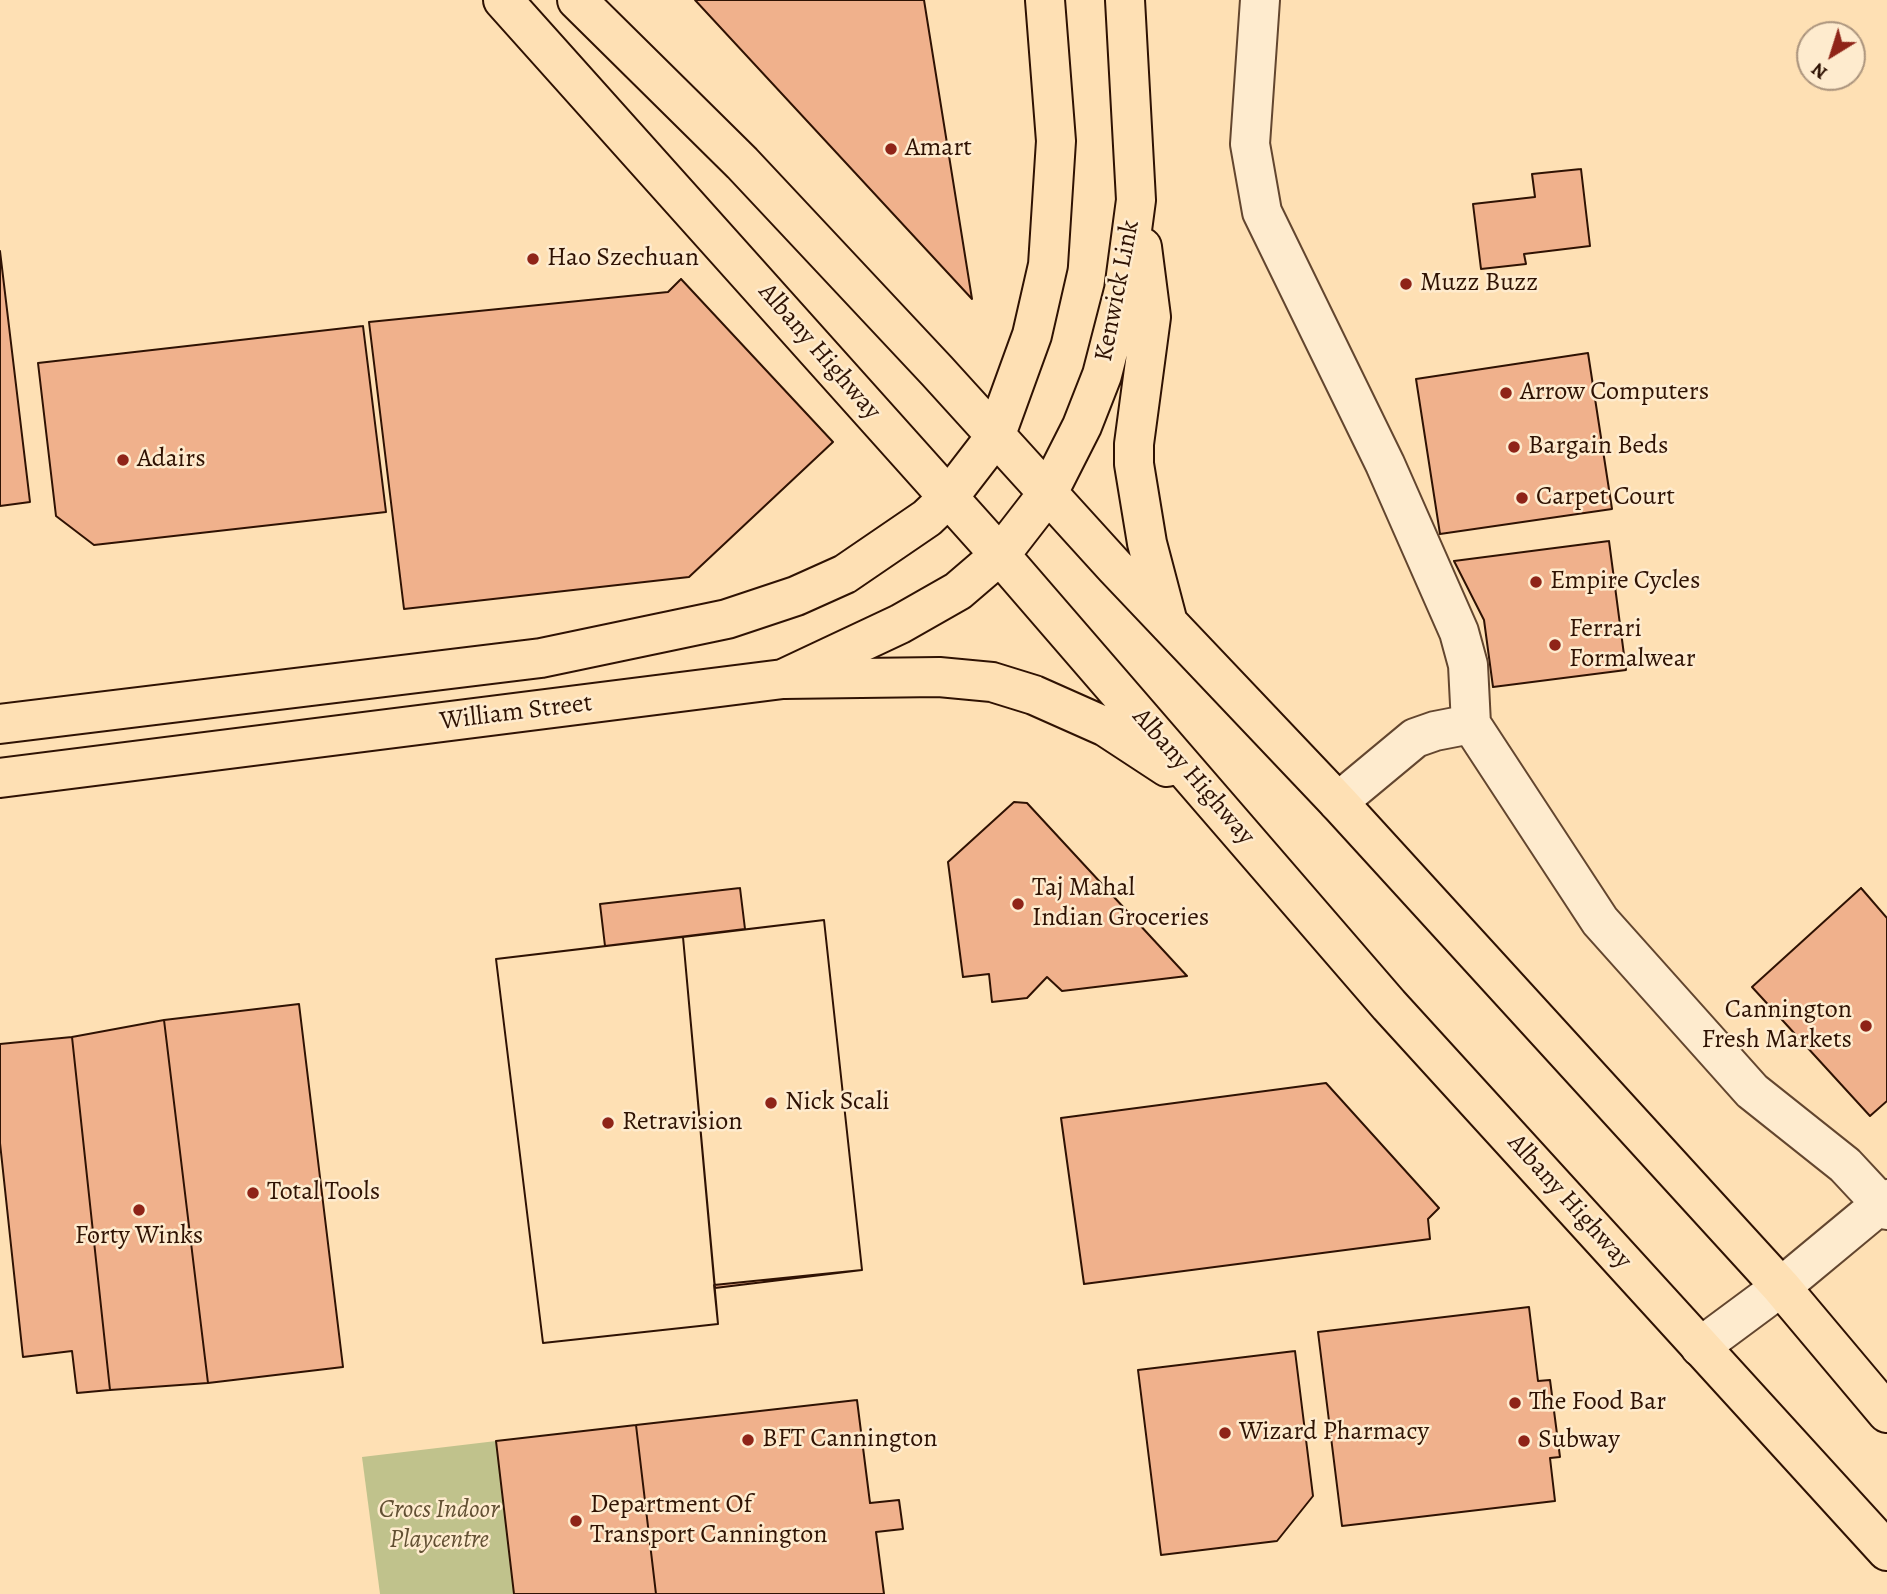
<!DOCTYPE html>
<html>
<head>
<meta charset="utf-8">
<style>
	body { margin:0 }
	#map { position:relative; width:1887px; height:1594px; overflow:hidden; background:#fee0b4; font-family:Alegreya,serif }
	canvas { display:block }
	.north { position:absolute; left:1796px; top:21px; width:70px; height:70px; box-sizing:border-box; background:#feebce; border:2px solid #ab947d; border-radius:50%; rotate:218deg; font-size:19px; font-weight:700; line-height:28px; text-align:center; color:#2f1203 }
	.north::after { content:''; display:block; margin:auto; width:24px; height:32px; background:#8f2418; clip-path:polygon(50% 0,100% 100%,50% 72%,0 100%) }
</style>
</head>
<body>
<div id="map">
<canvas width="1887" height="1594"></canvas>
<div class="north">N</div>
</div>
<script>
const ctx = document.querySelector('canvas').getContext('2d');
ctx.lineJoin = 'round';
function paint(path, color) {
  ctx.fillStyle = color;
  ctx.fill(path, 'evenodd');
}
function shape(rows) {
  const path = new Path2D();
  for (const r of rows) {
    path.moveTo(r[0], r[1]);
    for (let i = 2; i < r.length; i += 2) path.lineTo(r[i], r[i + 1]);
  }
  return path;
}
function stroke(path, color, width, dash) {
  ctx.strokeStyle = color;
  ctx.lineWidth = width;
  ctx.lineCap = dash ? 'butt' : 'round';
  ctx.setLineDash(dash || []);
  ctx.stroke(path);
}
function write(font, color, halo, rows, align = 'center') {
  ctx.font = font + ' Alegreya,serif';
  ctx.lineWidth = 5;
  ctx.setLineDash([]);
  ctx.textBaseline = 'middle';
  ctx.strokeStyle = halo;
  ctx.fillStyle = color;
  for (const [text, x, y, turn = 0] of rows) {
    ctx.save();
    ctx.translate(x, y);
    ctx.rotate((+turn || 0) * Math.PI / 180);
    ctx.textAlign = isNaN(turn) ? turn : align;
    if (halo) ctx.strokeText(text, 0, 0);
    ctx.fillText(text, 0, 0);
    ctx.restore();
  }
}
paint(shape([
	[496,1441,514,1594,380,1594,362,1457]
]), '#c0c28c');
const building = shape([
	[695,0,924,0,972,299,695,0],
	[1581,169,1590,246,1524,254,1526,264,1481,269,1473,204,1535,197,1532,174,1581,169],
	[0,251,30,502,0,506,0,251],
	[681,279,833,442,689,577,404,609,369,322,668,292,681,279],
	[363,326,386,512,94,545,56,516,38,363,363,326],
	[1588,353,1612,509,1440,534,1416,379,1588,353],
	[1609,541,1626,670,1493,687,1484,620,1454,561,1609,541],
	[1014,802,1027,803,1187,976,1062,991,1047,977,1027,998,992,1002,989,974,963,977,948,862,1014,802],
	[740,888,745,929,605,946,600,904,740,888],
	[1861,888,1887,918,1887,1101,1870,1116,1752,987,1861,888],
	[824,920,862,1270,714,1285,718,1324,543,1343,496,959,824,920],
	[824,920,862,1270,715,1288,683,937,824,920],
	[683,937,718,1324,543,1343,496,959,683,937],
	[299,1004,343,1367,208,1383,164,1020,299,1004],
	[164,1020,208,1383,110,1390,72,1037,164,1020],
	[72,1037,110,1390,77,1393,72,1351,23,1357,0,1143,0,1044,72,1037],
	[1326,1083,1439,1208,1428,1219,1430,1239,1084,1284,1061,1118,1326,1083],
	[1529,1307,1538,1381,1550,1380,1560,1457,1550,1458,1555,1501,1342,1526,1318,1332,1529,1307],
	[1295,1351,1313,1496,1277,1541,1161,1555,1138,1370,1295,1351],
	[857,1400,870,1503,899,1500,903,1529,876,1532,884,1594,656,1594,636,1425,857,1400],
	[636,1425,656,1594,514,1594,496,1441,636,1425]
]);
paint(building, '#f0b18c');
stroke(building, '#2f1203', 2);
const minor = shape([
	[1260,0,1250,144,1262,212,1385,464,1459,632,1468,665,1471,724,1600,921,1752,1091,1845,1165,1887,1210],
	[1338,802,1415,738,1435,731,1471,724],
	[1700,1347,1781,1287,1887,1199]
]);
const major = shape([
	[0,724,541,658,727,619,796,596,845,574,927,518,948,498],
	[0,778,783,679,900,624,958,591,1000,555]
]);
const highway = shape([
	[503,0,1000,555,1389,1005,1887,1551],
	[577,0,742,163,937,371,1115,567,1338,802,1781,1287,1887,1413],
	[1142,247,1151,317,1134,444,1134,464,1147,543,1167,619],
	[948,498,995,437,1032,335,1048,265,1056,141,1045,0],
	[1000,555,1048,493,1082,426,1102,375,1124,290,1136,200,1125,0],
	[783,679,939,677,992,682,1034,695,1106,727,1167,767]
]);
stroke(minor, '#63462f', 42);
stroke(major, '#2f1203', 42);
stroke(highway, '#2f1203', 42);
stroke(minor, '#feebce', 38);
stroke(major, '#fee0b4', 38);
stroke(highway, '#fee0b4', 38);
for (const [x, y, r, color] of [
	[891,149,7,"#8f2418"],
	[533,259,7,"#8f2418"],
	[1406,284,7,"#8f2418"],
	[1506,393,7,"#8f2418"],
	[1514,447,7,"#8f2418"],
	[123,460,7,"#8f2418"],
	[1522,498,7,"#8f2418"],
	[1536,582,7,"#8f2418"],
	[1555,645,7,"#8f2418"],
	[1018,904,7,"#8f2418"],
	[1866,1026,7,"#8f2418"],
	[771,1103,7,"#8f2418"],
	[608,1123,7,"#8f2418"],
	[253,1193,7,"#8f2418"],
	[139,1210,7,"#8f2418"],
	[1515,1403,7,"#8f2418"],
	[1225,1433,7,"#8f2418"],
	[748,1440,7,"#8f2418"],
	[1524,1441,7,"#8f2418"],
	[576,1521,7,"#8f2418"]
]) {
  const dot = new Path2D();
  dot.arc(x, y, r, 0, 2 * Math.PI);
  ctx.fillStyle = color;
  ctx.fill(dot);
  stroke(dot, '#feebce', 2.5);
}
write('26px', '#2f1203', '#feebce', [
	["Amart",905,149],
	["Hao Szechuan",547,259],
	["Muzz Buzz",1420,284],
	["Arrow Computers",1520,393],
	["Bargain Beds",1528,447],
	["Adairs",137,460],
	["Carpet Court",1536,498],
	["Empire Cycles",1550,582],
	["Ferrari",1569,630],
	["Formalwear",1569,660],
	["Taj Mahal",1032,889],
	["Indian Groceries",1032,919],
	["Cannington",1852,1011,"right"],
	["Fresh Markets",1852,1041,"right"],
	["Nick Scali",785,1103],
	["Retravision",622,1123],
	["Total Tools",267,1193],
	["Forty Winks",139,1237,"center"],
	["The Food Bar",1529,1403],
	["Wizard Pharmacy",1239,1433],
	["BFT Cannington",762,1440],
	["Subway",1538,1441],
	["Department Of",590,1506],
	["Transport Cannington",590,1536]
], 'left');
write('26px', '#2f1203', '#feebce', [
	["Kenwick Link",1118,291,-79],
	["Albany Highway",819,352,49],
	["William Street",516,713,-7],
	["Albany Highway",1193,777,49],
	["Albany Highway",1569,1202,48]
]);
write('italic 26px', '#625033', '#feebce', [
	["Crocs Indoor",439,1511],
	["Playcentre",439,1541]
]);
</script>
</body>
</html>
